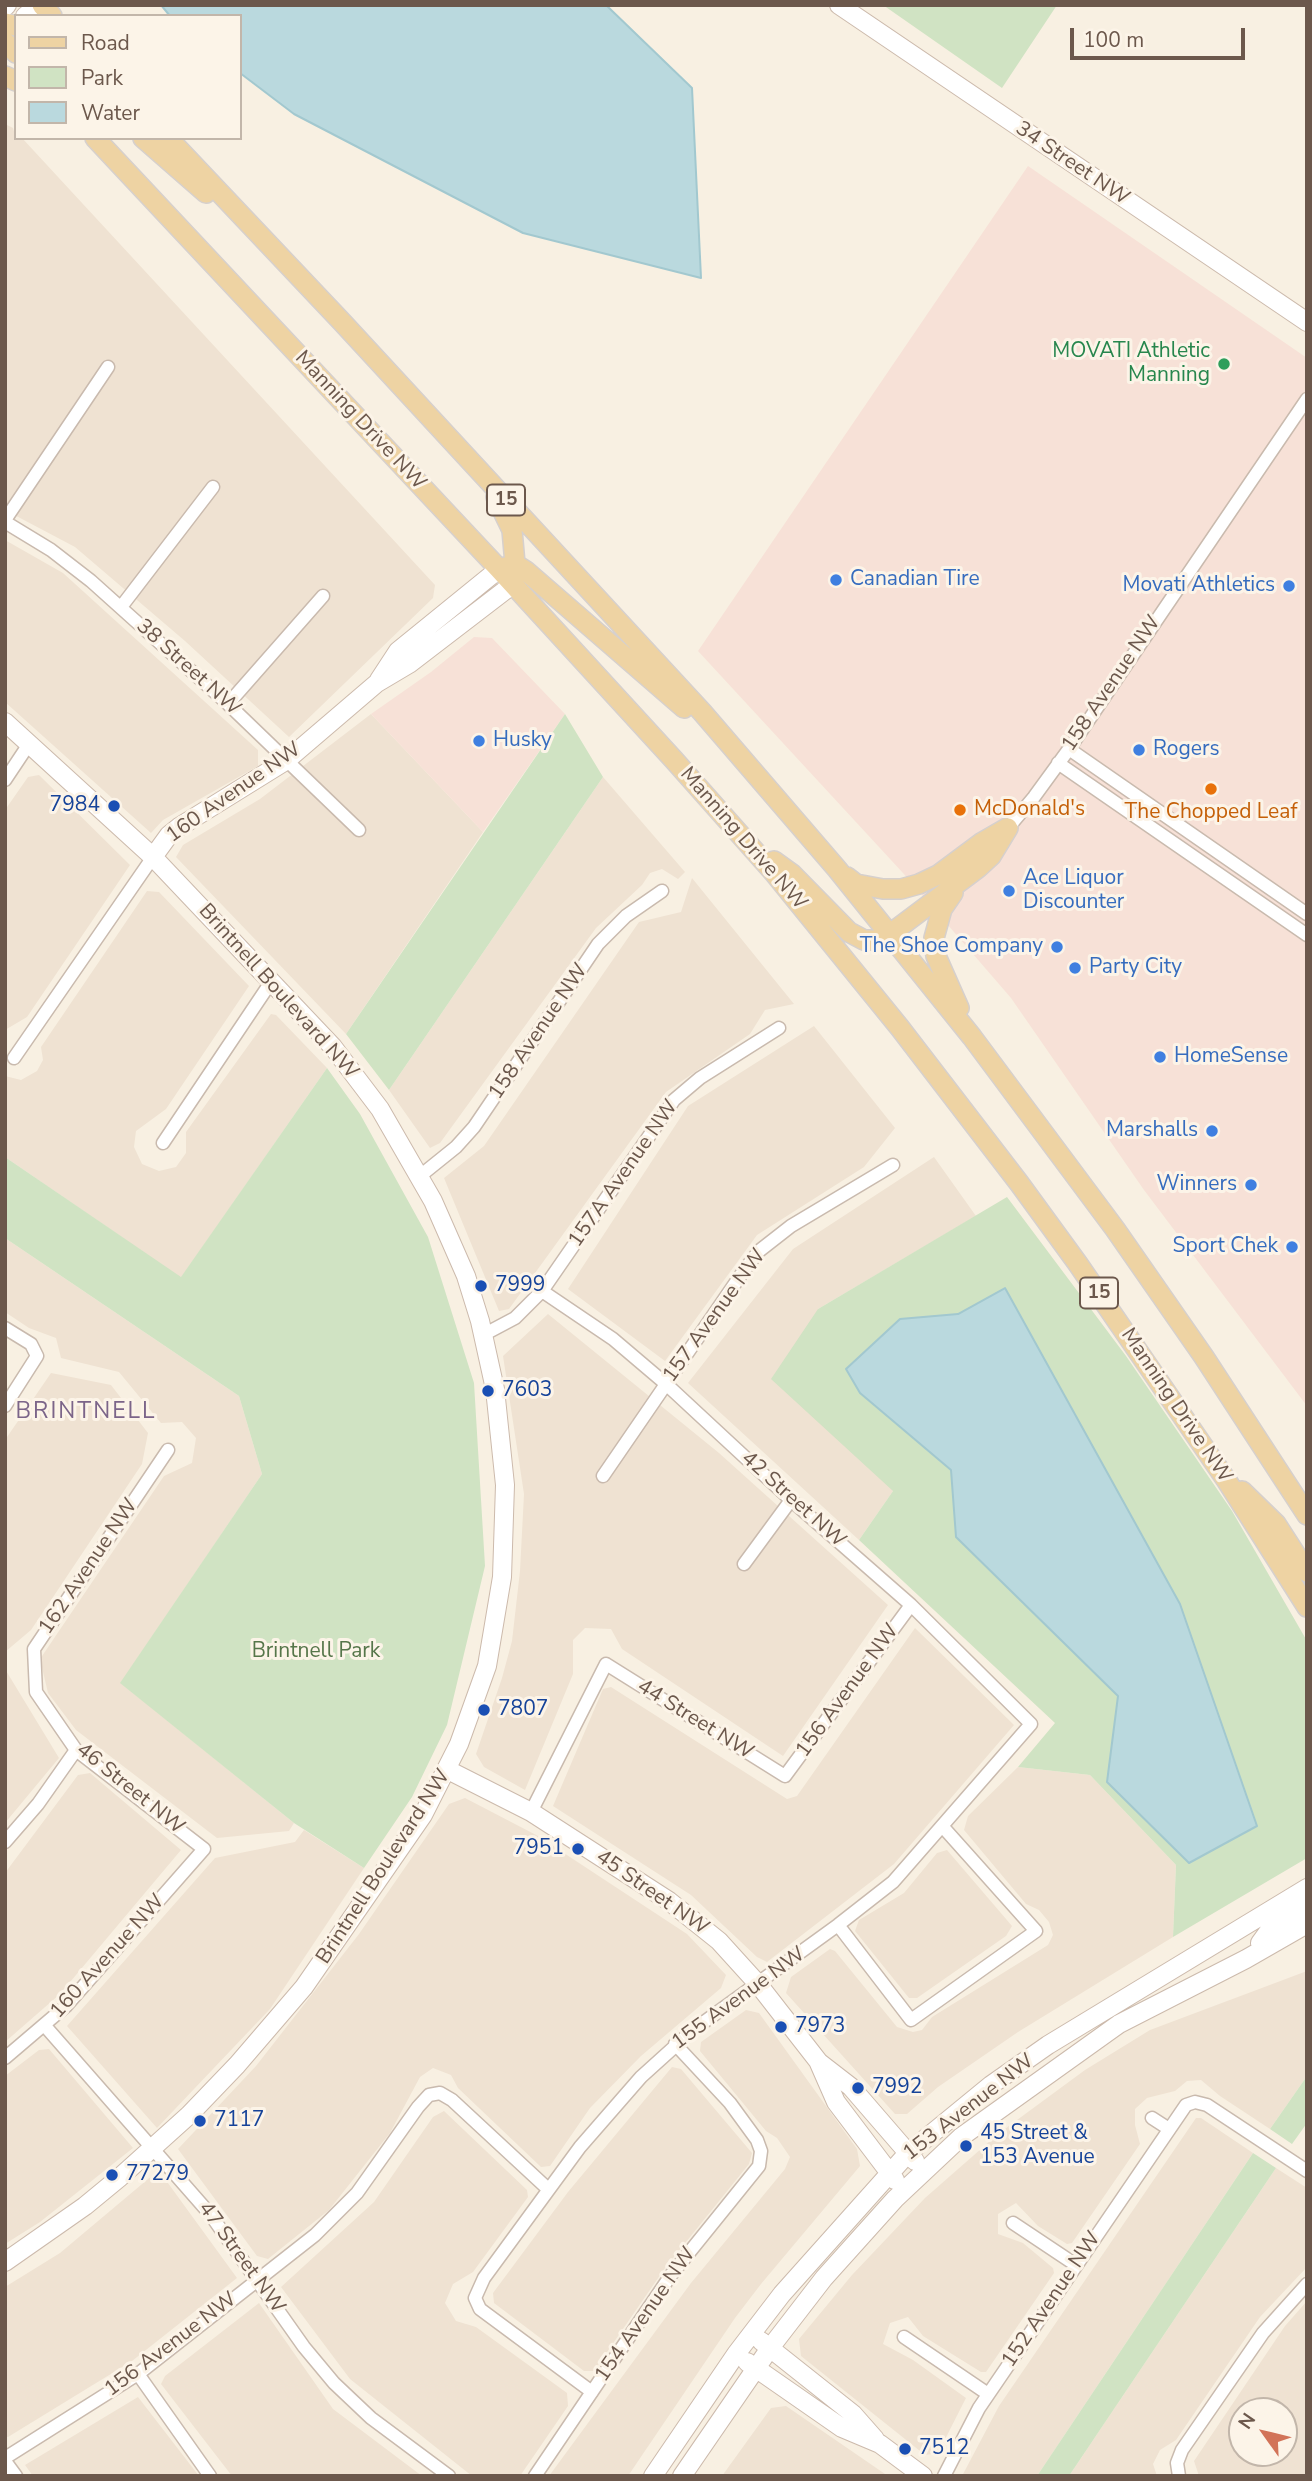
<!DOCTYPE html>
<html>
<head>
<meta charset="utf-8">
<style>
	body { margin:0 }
	#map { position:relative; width:1312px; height:2481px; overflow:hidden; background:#f8f0e2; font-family:"Nunito Sans",sans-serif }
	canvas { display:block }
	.frame { position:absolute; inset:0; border:7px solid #6c584c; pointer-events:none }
	.legend { position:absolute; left:14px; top:14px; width:228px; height:126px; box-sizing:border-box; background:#fcf4e8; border:2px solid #c2b6aa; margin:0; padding:9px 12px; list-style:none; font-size:21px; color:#6c584c }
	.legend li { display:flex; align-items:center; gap:14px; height:35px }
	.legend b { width:35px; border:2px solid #c2b6aa }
	.north { position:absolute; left:1228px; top:2397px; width:70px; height:70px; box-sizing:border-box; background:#fcf4e8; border:2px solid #c2b6aa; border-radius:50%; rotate:304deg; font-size:19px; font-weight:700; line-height:28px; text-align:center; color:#6c584c }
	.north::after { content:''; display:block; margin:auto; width:24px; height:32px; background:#d27358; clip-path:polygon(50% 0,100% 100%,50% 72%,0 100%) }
	.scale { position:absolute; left:1070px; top:28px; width:175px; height:32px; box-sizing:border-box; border:4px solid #6c584c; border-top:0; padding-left:9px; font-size:21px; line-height:24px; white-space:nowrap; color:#6c584c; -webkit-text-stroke:5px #fcf4e8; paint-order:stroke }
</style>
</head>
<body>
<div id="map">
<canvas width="1312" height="2481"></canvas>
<div class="frame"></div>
<ul class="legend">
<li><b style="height:9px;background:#eed3a3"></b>Road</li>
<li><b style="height:19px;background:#d0e3c3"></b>Park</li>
<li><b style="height:19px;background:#bad9de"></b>Water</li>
</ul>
<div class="north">N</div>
<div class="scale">100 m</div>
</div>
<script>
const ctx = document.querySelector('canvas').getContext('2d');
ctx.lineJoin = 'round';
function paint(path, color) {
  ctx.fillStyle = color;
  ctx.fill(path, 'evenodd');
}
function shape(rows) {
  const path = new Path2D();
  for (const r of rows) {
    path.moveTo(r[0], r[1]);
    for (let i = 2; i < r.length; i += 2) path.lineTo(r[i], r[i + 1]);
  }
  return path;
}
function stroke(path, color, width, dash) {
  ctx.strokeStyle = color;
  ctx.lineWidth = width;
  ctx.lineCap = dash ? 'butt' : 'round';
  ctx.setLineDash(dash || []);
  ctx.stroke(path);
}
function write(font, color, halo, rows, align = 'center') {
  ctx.font = font + ' "Nunito Sans",sans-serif';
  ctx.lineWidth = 6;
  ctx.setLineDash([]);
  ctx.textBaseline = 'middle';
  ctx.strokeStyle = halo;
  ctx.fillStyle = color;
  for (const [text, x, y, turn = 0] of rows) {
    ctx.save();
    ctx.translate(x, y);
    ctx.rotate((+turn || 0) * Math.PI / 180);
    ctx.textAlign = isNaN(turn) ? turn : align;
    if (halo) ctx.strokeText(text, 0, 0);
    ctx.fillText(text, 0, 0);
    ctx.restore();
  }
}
paint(shape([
	[5,124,13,128,16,138,22,138,435,585,433,598,289,737,185,641,75,547,5,510],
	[5,540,63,573,258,750,258,766,163,820,151,833,5,702],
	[371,714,483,832,346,1034,176,857,183,845,260,799],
	[39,775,130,865,27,1017,5,1030,5,810,28,777],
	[603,777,685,872,678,879,662,869,650,873,642,885,596,928,440,1143,430,1148,389,1090],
	[692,878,794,1004,765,1010,750,1034,666,1092,509,1309,499,1311,444,1178,484,1146,639,922,681,912],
	[147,891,159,892,249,986,166,1109,136,1131,134,1147,142,1164,159,1171,176,1167,186,1153,186,1132,271,1014,276,1015,327,1068,181,1278,5,1157,5,1076,21,1080,37,1071,43,1060,41,1047],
	[814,1026,895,1128,864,1167,757,1235,665,1361,568,1289,688,1106],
	[934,1157,976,1216,818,1309,893,1491,859,1540,688,1383,793,1249],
	[5,1238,239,1396,262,1474,121,1683,294,1823,289,1831,217,1838,76,1730,48,1693,40,1659,164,1476,192,1463,196,1438,182,1422,161,1423,119,1372,61,1358,56,1338,29,1328,5,1312],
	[548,1314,719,1453,888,1605,783,1756,622,1649,611,1629,585,1628,573,1640,573,1674,525,1790,484,1767,476,1754,502,1678,512,1641,520,1571,524,1494,503,1356],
	[51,1373,111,1385,148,1433,142,1464,31,1630,5,1652,5,1440],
	[915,1628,1014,1725,894,1864,767,1962,757,1957,691,1895,553,1806,603,1689,611,1687,787,1799,797,1796],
	[5,1669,59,1758,5,1823],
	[1018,1767,1090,1775,1176,1865,1173,1937,1018,2032,938,2087,907,2114,895,2114,786,1993,791,1977,830,1949,835,1951,897,2027,913,2032,922,2030,932,2017,1048,1945,1053,1935,1049,1922,1039,1910,1026,1904,964,1830,968,1816],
	[90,1773,181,1850,60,1994,5,2042,5,1873,78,1775],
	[465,1798,538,1836,687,1934,726,1975,721,1988,641,2056,590,2108,550,2166,541,2167,458,2088,451,2075,433,2068,420,2077,390,2133,329,2210,268,2259,257,2256,178,2149,256,2066,359,1934,449,1804],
	[304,1830,364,1868,270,2009,157,2128,67,2026,215,1858,295,1842],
	[947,1850,1012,1926,1006,1936,917,1998,909,1998,855,1931,859,1920,904,1893,937,1853],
	[1307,1971,1307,2076,1270,2129,1220,2096,1201,2080,1187,2081,1175,2091,1147,2098,1135,2109,1135,2125,1140,2144,1072,2243,1067,2244,1038,2226,1016,2203,998,2214,998,2234,1023,2243,1053,2268,1054,2273,986,2372,981,2372,923,2336,908,2317,890,2323,883,2344,913,2360,966,2398,938,2453,925,2455,801,2356,799,2339,852,2275,925,2198,998,2134,1085,2070,1150,2030],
	[746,2010,759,2013,857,2149,860,2166,761,2284,735,2318,628,2476,549,2476,691,2283,785,2169,790,2157,777,2138,766,2131,700,2051,701,2042],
	[49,2049,133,2148,40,2222,5,2244,5,2076,39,2050],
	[672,2067,681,2069,752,2153,749,2164,665,2268,594,2371,584,2371,494,2303,493,2293,568,2192],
	[444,2111,527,2190,528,2197,473,2272,453,2284,445,2303,456,2321,476,2327,567,2393,568,2406,520,2476,472,2476,350,2379,281,2287,374,2202,433,2117],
	[1196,2118,1201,2118,1253,2153,1037,2476,962,2476,999,2406],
	[1276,2168,1307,2188,1307,2267,1260,2317,1176,2440,1160,2450,1153,2464,1157,2476,1069,2476],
	[154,2174,165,2179,237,2278,132,2361,8,2437,5,2436,5,2287,60,2253],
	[1307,2301,1307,2476,1199,2476,1194,2461,1285,2326],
	[1242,2411,1284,2411,1284,2453,1242,2453],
	[259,2303,333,2409,422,2476,232,2476,161,2384,165,2376],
	[138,2397,199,2476,33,2476,25,2465],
	[786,2406,888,2476,722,2476,771,2408]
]), '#efe2d2');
paint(shape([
	[1028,166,1307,358,1307,1406,1144,1190,1011,998,903,873,698,651],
	[474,637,492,638,565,714,483,832,371,714,431,672]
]), '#f7e1d7');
paint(shape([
	[883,5,1057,5,1002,88],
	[565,714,603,777,389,1090,346,1034],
	[327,1068,360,1114,428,1237,474,1383,485,1566,447,1725,412,1797,364,1868,294,1823,120,1683,262,1474,239,1396,5,1238,5,1157,181,1277],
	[1007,1197,1126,1356,1232,1511,1307,1641,1307,1858,1173,1937,1176,1865,1090,1775,1018,1767,1055,1723,859,1540,893,1491,771,1379,818,1309],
	[1307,2076,1307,2123,1292,2144,1270,2129],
	[1253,2153,1276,2168,1069,2476,1037,2476]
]), '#d0e3c3');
const water = shape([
	[161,5,606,5,692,88,701,278,523,233,294,114,240,73,240,16,170,16,161,5],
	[1005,1288,1180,1604,1257,1826,1189,1863,1107,1782,1118,1696,956,1537,951,1470,860,1393,846,1369,900,1319,958,1314,1005,1288]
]);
paint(water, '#bad9de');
stroke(water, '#a2c8cf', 2);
const street = shape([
	[5,520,108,367],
	[5,522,51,550,91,581,228,704,359,830],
	[121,607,213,487],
	[228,704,323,596],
	[1069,749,1307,914],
	[1058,763,1307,935],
	[5,780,29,744],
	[1008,828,1034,797,1069,749,1307,399],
	[14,1058,153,857],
	[163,1143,271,982],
	[420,1176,456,1147,474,1127,598,944,626,916,662,891],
	[542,1291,613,1339,666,1384,791,1500,911,1605,1031,1724,893,1882,838,1925,693,2030,641,2077,580,2147,484,2278,475,2298,480,2309,592,2392],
	[5,1328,31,1344,37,1356,5,1406],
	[483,1335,515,1318,542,1291,674,1100,700,1078,779,1028],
	[603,1476,745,1269,759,1251,791,1226,893,1165],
	[744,1564,791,1500],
	[531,1812,606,1664,785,1776,911,1605],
	[5,1842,38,1804,76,1750],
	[838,1925,911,2020,1036,1931,943,1827],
	[45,2026,210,2214,304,2347,334,2383,371,2418,449,2476],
	[5,2058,66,2006,204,1849,76,1750,36,1692,34,1649,168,1450],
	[1152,2118,1169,2129],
	[1013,2223,1076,2265],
	[904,2337,988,2394],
	[138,2374,210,2476],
	[5,2458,138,2374,315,2235,357,2193,418,2107,429,2095,440,2093,452,2100,548,2189],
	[5,2461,16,2476],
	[535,2476,671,2275,759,2166,761,2151,757,2140,730,2103,675,2044],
	[944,2476,979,2408,1186,2105,1195,2102,1207,2105,1307,2171],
	[1179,2476,1177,2463,1182,2450,1263,2333,1307,2284]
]);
const secondary = shape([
	[839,5,1307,322],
	[5,7,7,5],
	[25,16,39,5],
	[379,680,398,651,499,569],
	[5,722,153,857,333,1047,380,1109,433,1201,466,1276,480,1321,495,1389,505,1485,502,1577,487,1666,459,1744,423,1815,304,1987,237,2065,189,2115,119,2178,85,2206,5,2262],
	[153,857,169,835,179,827,287,760,377,683,409,664,512,585],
	[448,1770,531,1812,669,1901,719,1941,758,1984,818,2061,836,2102,895,2180],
	[1260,1943,1268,1932,1307,1907],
	[820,2063,851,2087,915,2161],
	[761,2341,853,2414,875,2439],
	[747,2362,842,2428,880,2444,923,2476],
	[653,2476,736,2354,782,2294,908,2153,991,2085,1048,2045,1307,1888],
	[682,2476,770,2348,824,2278,895,2199,961,2137,1119,2024,1246,1959,1307,1924]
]);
const primary = shape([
	[42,5,52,16],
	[5,23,16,26],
	[5,42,16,53],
	[5,76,16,81],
	[95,138,499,569,674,760,775,874,900,1028,1019,1183,1078,1264,1227,1481,1307,1607],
	[143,138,206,193],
	[168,138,342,322,702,712,837,869,972,1037,1115,1229,1204,1357,1307,1515],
	[496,497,512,530,515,564,514,575],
	[499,569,515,564,526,571,684,708],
	[774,861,792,874,849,932,864,940,877,940,890,934,978,868,991,856,1008,828],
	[847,877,856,884,883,889,901,889,919,884,938,875,981,843,1007,828],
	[953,893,942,909,934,938,936,956,959,1008],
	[1242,1491,1276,1524,1307,1572]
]);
stroke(street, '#c9baae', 15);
stroke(secondary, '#ccbaac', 20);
stroke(primary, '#d6d0cd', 22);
stroke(street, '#fff', 12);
stroke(secondary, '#fff', 18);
stroke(primary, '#eed3a3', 19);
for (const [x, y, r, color] of [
	[1224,364,7,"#2e9e5b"],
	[836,580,7,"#3f7fe0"],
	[1289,586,7,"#3f7fe0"],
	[479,741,7,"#3f7fe0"],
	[1139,750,7,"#3f7fe0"],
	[1211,789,7,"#e8710a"],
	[114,806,7,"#1a4fb4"],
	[960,810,7,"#e8710a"],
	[1009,891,7,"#3f7fe0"],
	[1057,947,7,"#3f7fe0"],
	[1075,968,7,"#3f7fe0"],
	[1160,1057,7,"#3f7fe0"],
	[1212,1131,7,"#3f7fe0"],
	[1251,1185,7,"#3f7fe0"],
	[1292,1247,7,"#3f7fe0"],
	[481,1286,7,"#1a4fb4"],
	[488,1391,7,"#1a4fb4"],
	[484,1710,7,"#1a4fb4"],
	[578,1849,7,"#1a4fb4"],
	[781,2027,7,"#1a4fb4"],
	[858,2088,7,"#1a4fb4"],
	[200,2121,7,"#1a4fb4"],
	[966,2146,7,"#1a4fb4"],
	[112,2175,7,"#1a4fb4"],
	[905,2449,7,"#1a4fb4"]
]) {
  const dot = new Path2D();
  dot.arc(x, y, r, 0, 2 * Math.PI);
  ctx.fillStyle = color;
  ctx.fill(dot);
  stroke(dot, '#fcf4e8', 2.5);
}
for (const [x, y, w] of [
	[506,500,38],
	[1099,1293,38]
]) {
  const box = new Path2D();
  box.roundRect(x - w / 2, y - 15.5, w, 31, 5);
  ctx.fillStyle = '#fcf4e8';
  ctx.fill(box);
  stroke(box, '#6c584c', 2);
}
write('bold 19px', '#6c584c', null, [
	["15",506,500],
	["15",1099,1293]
]);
write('21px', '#6c584c', '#fcf4e8', [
	["34 Street NW",1072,164,34],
	["Manning Drive NW",360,421,47],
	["38 Street NW",188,668,42],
	["158 Avenue NW",1112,684,-56],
	["160 Avenue NW",234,793,-35],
	["Manning Drive NW",743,839,49],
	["Brintnell Boulevard NW",278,992,48],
	["158 Avenue NW",539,1032,-56],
	["157A Avenue NW",624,1174,-55],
	["157 Avenue NW",715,1316,-54],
	["Manning Drive NW",1176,1406,56],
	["42 Street NW",793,1500,42],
	["162 Avenue NW",89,1567,-56],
	["156 Avenue NW",848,1691,-54],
	["44 Street NW",695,1720,32],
	["46 Street NW",130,1789,39],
	["Brintnell Boulevard NW",384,1867,-57],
	["45 Street NW",652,1893,35],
	["160 Avenue NW",108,1957,-48],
	["155 Avenue NW",739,1999,-36],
	["153 Avenue NW",969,2108,-38],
	["47 Street NW",241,2258,54],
	["152 Avenue NW",1052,2300,-56],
	["154 Avenue NW",646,2315,-55],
	["156 Avenue NW",171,2345,-37]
]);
write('21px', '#27864d', '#fcf4e8', [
	["MOVATI Athletic",1210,352],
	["Manning",1210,376]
], 'right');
write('21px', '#366cbe', '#fcf4e8', [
	["Canadian Tire",850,580],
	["Movati Athletics",1275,586,"right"],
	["Husky",493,741],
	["Rogers",1153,750],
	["Ace Liquor",1023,879],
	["Discounter",1023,903],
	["The Shoe Company",1043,947,"right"],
	["Party City",1089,968],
	["HomeSense",1174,1057],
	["Marshalls",1198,1131,"right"],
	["Winners",1237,1185,"right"],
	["Sport Chek",1278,1247,"right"]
], 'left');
write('21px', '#164399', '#fcf4e8', [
	["7984",100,806,"right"],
	["7999",495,1286],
	["7603",502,1391],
	["7807",498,1710],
	["7951",564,1849,"right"],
	["7973",795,2027],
	["7992",872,2088],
	["7117",214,2121],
	["45 Street &",980,2134],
	["153 Avenue",980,2158],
	["77279",126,2175],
	["7512",919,2449]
], 'left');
write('21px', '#c56008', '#fcf4e8', [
	["McDonald's",974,810],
	["The Chopped Leaf",1211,813,"center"]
], 'left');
write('21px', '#56764a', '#fcf4e8', [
	["Brintnell Park",316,1652]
]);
ctx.letterSpacing = '2px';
write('23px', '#7c6589', '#fcf4e8', [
	["BRINTNELL",86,1412]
]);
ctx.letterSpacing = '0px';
</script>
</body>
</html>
